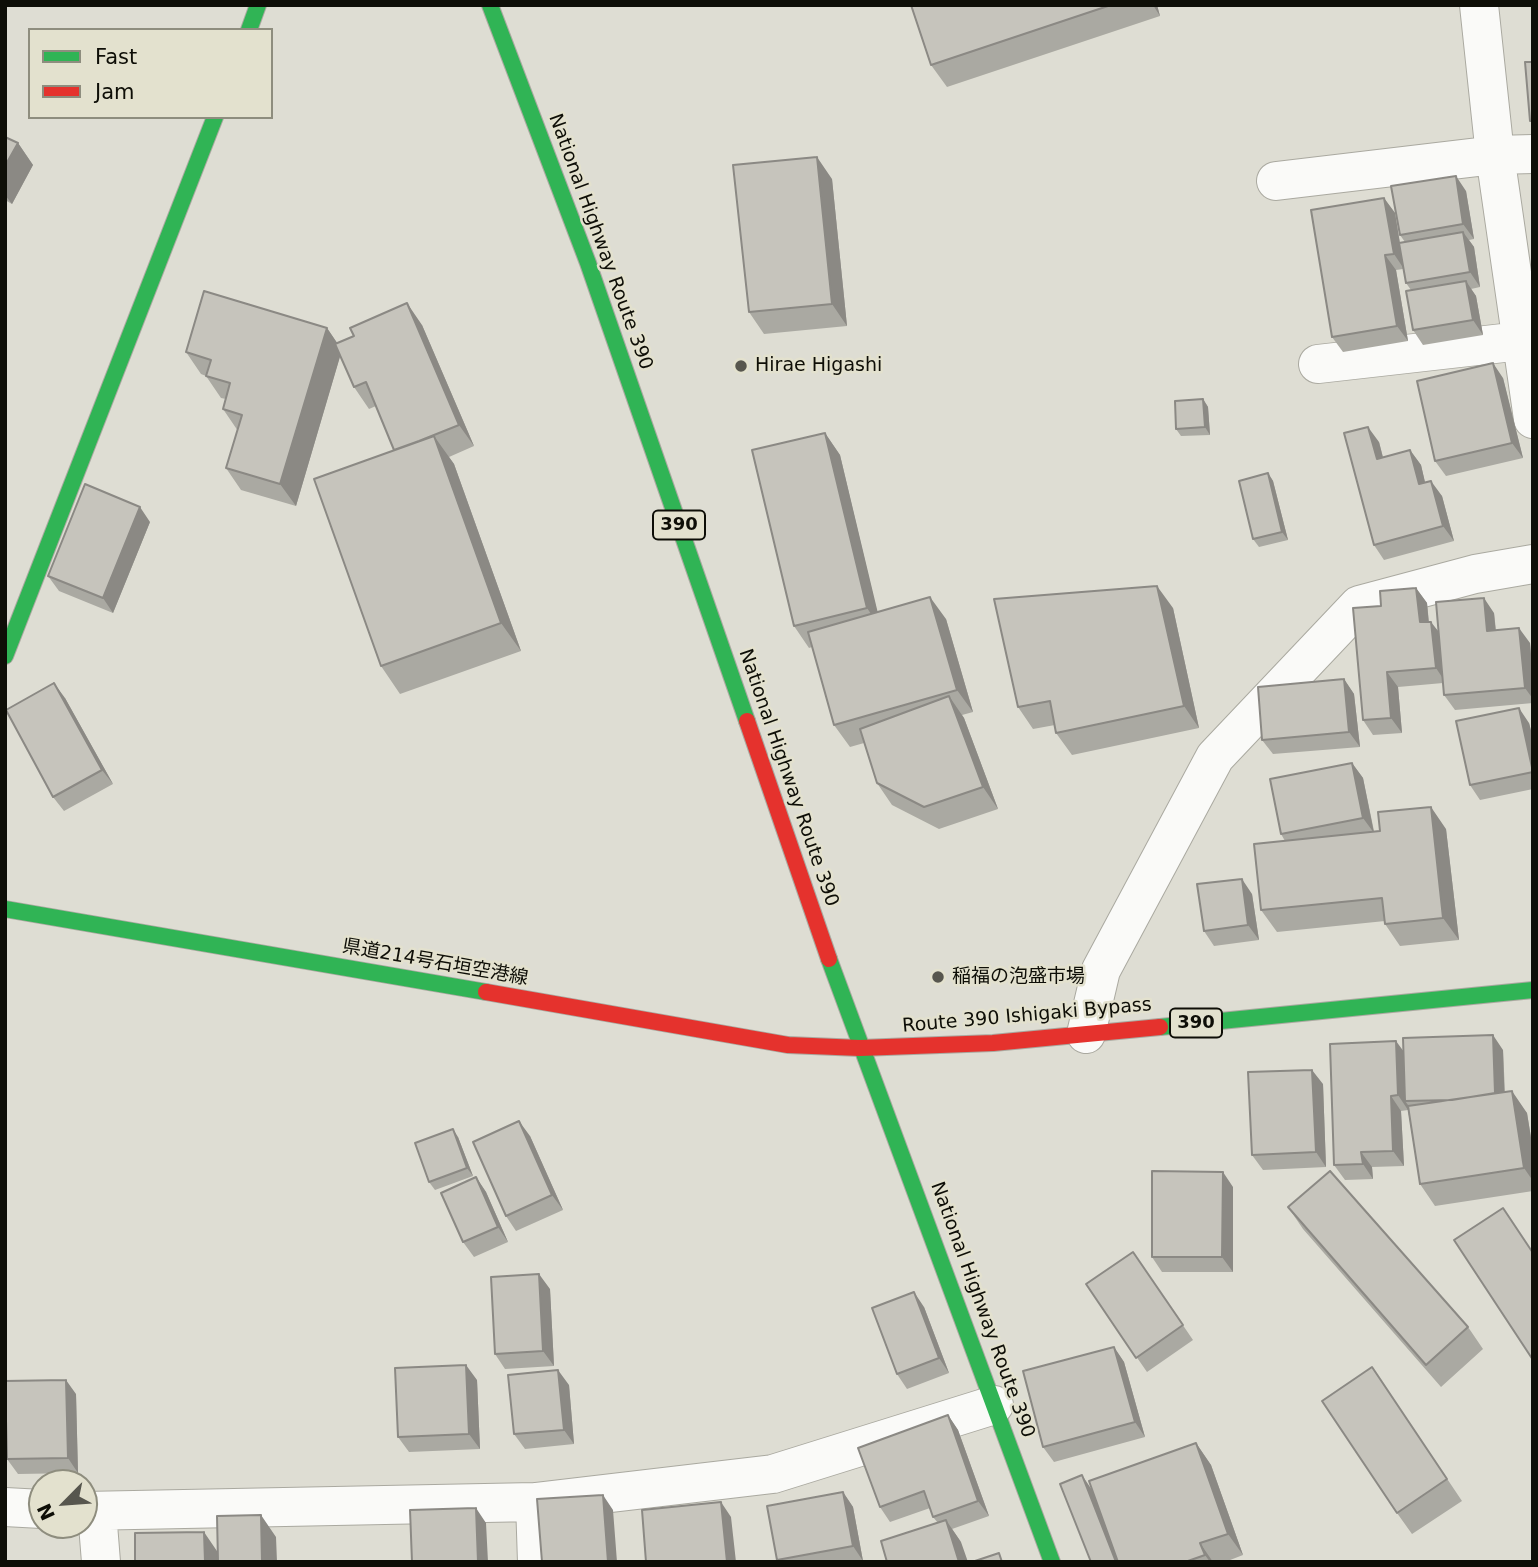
<!DOCTYPE html>
<html>
<head>
<meta charset="utf-8">
<style>
	body { margin:0 }
	#map { position:relative; width:1538px; height:1567px; overflow:hidden; background:#deddd3; font-family:"DejaVu Sans",sans-serif }
	canvas { display:block }
	.frame { position:absolute; inset:0; border:7px solid #0e0e07; pointer-events:none }
	.legend { position:absolute; left:28px; top:28px; width:245px; height:91px; box-sizing:border-box; background:#e3e1ce; border:2px solid #8e8d7e; margin:0; padding:9px 12px; list-style:none; font-size:21px; color:#0e0e07 }
	.legend li { display:flex; align-items:center; gap:14px; height:35px }
	.legend b { width:35px; border:2px solid #8e8d7e }
	.north { position:absolute; left:28px; top:1469px; width:70px; height:70px; box-sizing:border-box; background:#e3e1ce; border:2px solid #8e8d7e; border-radius:50%; rotate:245deg; font-size:19px; font-weight:700; line-height:28px; text-align:center; color:#0e0e07 }
	.north::after { content:''; display:block; margin:auto; width:24px; height:32px; background:#57564e; clip-path:polygon(50% 0,100% 100%,50% 72%,0 100%) }
</style>
</head>
<body>
<div id="map">
<canvas width="1538" height="1567"></canvas>
<div class="frame"></div>
<ul class="legend">
<li><b style="height:9px;background:#30b455"></b>Fast</li>
<li><b style="height:9px;background:#e5322d"></b>Jam</li>
</ul>
<div class="north">N</div>
</div>
<script>
const ctx = document.querySelector('canvas').getContext('2d');
ctx.lineJoin = 'round';
function shape(rows) {
  const path = new Path2D();
  for (const r of rows) {
    path.moveTo(r[0], r[1]);
    for (let i = 2; i < r.length; i += 2) path.lineTo(r[i], r[i + 1]);
  }
  return path;
}
function stroke(path, color, width, dash) {
  ctx.strokeStyle = color;
  ctx.lineWidth = width;
  ctx.lineCap = dash ? 'butt' : 'round';
  ctx.setLineDash(dash || []);
  ctx.stroke(path);
}
function paint(path, color) {
  ctx.fillStyle = color;
  ctx.fill(path, 'evenodd');
}
function write(font, color, halo, rows, align = 'center') {
  ctx.font = font + ' "DejaVu Sans","Noto Sans JP",sans-serif';
  ctx.lineWidth = 5;
  ctx.setLineDash([]);
  ctx.textBaseline = 'middle';
  ctx.strokeStyle = halo;
  ctx.fillStyle = color;
  for (const [text, x, y, turn = 0] of rows) {
    ctx.save();
    ctx.translate(x, y);
    ctx.rotate((+turn || 0) * Math.PI / 180);
    ctx.textAlign = isNaN(turn) ? turn : align;
    if (halo) ctx.strokeText(text, 0, 0);
    ctx.fillText(text, 0, 0);
    ctx.restore();
  }
}
const street = shape([
	[1479,5,1495,155,1533,419],
	[1276,181,1495,155,1533,154],
	[1318,364,1521,341],
	[1086,1034,1101,970,1215,757,1359,605,1475,574,1533,564],
	[535,1502,537,1562],
	[5,1507,42,1509],
	[84,1511,535,1502,773,1474,994,1405],
	[97,1512,101,1562]
]);
const fast = shape([
	[490,5,588,263,747,721],
	[249,30,258,5],
	[5,656,215,117],
	[5,909,486,992],
	[829,959,1052,1562],
	[1160,1027,1533,990]
]);
const jam = shape([
	[747,721,829,959],
	[486,992,788,1045,860,1048],
	[860,1048,993,1043,1160,1027]
]);
stroke(street, '#aaa9a0', 40);
stroke(fast, '#aaa9a0', 18);
stroke(jam, '#aaa9a0', 18);
stroke(street, '#fafaf8', 38);
stroke(fast, '#30b455', 16);
stroke(jam, '#e5322d', 16);
paint(shape([
	[911,5,1157,5,1160,16,947,87,931,65],
	[5,137,18,143,33,165,12,204,5,200],
	[832,179,847,326,764,334,749,312],
	[1466,191,1474,239,1469,240,1474,247,1480,287,1471,289,1476,296,1483,335,1423,345,1413,330,1411,290,1406,283,1403,269,1396,270,1408,341,1343,352,1332,337,1384,198,1395,213,1400,243,1405,242,1400,235],
	[422,325,474,446,449,457,454,464,521,651,400,694,381,666,394,450,376,406,369,409,354,387,340,356,296,506,241,490,226,468,238,431,223,409,226,399,221,398,206,376,201,374,186,352,327,328,337,343],
	[1503,378,1523,458,1446,476,1435,461],
	[1203,399,1208,407,1210,435,1181,436,1176,429],
	[825,433,840,455,877,612,946,619,973,712,962,715,964,718,998,809,939,829,892,805,877,783,864,743,850,747,834,725,812,647,809,648,794,626],
	[1379,442,1383,457,1410,450,1421,465,1425,483,1442,496,1454,541,1384,560,1374,545],
	[1268,473,1273,481,1288,540,1259,547,1253,539],
	[150,522,113,613,59,591,48,576],
	[1416,588,1427,603,1429,622,1439,632,1494,613,1496,630,1530,643,1533,677,1533,703,1455,710,1444,695,1443,683,1398,687,1402,733,1373,735,1363,720,1381,606],
	[1173,608,1199,728,1072,755,1056,733,1055,725,1033,729,1018,707],
	[1344,679,1354,694,1360,747,1273,754,1262,740],
	[65,698,113,784,64,811,53,797],
	[1529,723,1533,738,1533,789,1480,800,1470,785],
	[1352,763,1363,778,1374,831,1446,829,1459,940,1400,946,1385,924,1385,921,1277,932,1261,910,1285,841,1281,834],
	[1252,894,1259,940,1214,946,1204,931],
	[1503,1050,1505,1092,1527,1113,1533,1150,1533,1191,1435,1206,1420,1184,1408,1110,1401,1111,1404,1166,1372,1167,1373,1179,1345,1180,1334,1165,1404,1052],
	[1323,1084,1326,1167,1263,1170,1252,1155],
	[530,1136,563,1210,516,1231,506,1216],
	[458,1137,473,1176,435,1190,429,1182],
	[476,1177,486,1192,508,1242,474,1257,463,1242],
	[1233,1187,1233,1272,1162,1272,1152,1257],
	[1288,1207,1468,1327,1483,1349,1441,1387,1303,1229],
	[1133,1252,1193,1340,1147,1372,1086,1284],
	[550,1289,554,1366,505,1369,495,1354],
	[924,1307,949,1373,907,1389,897,1374],
	[1114,1347,1124,1362,1145,1437,1054,1462,1043,1447],
	[1372,1367,1462,1501,1412,1534,1397,1513],
	[477,1380,480,1449,409,1452,398,1437],
	[569,1385,574,1444,525,1449,514,1434],
	[76,1394,78,1473,18,1474,7,1459],
	[948,1415,958,1430,989,1516,952,1529,961,1542,938,1523,933,1517,930,1508,890,1522,880,1507],
	[1196,1443,1211,1465,1243,1555,1225,1562,1091,1562,1092,1490,1099,1507],
	[843,1492,853,1507,863,1561,779,1562,777,1560]
]), '#aaa9a2');
paint(shape([
	[1153,5,1157,5,1160,16],
	[18,143,33,165,12,204,5,195,5,166],
	[817,157,832,179,847,326,832,304],
	[1456,176,1466,191,1474,239,1463,224],
	[1384,198,1395,213,1404,269,1394,254],
	[1463,232,1474,247,1480,287,1470,272],
	[1385,255,1396,270,1408,341,1397,326],
	[1466,281,1476,296,1483,335,1473,320],
	[407,303,422,325,474,446,459,425],
	[327,328,342,350,296,506,280,484],
	[1493,363,1503,378,1523,458,1512,443],
	[1203,399,1208,407,1210,435,1205,427],
	[1368,427,1379,442,1387,474,1377,459],
	[825,433,840,455,882,630,867,608],
	[434,436,454,464,521,651,501,623],
	[1410,450,1421,465,1429,499,1419,484],
	[1268,473,1273,481,1288,540,1282,532],
	[1431,481,1442,496,1454,541,1443,526],
	[140,507,150,522,113,613,103,598],
	[1157,586,1173,608,1199,728,1184,706],
	[1416,588,1427,603,1430,637,1420,622],
	[930,597,946,619,973,712,957,690],
	[1484,598,1494,613,1497,646,1487,631],
	[1431,622,1442,636,1446,683,1436,668],
	[1519,628,1530,643,1533,677,1533,699,1525,688],
	[1387,672,1398,687,1402,733,1391,718],
	[1344,679,1354,694,1360,747,1349,732],
	[54,683,65,698,113,784,102,770],
	[949,696,964,718,998,809,983,787],
	[1519,708,1529,723,1533,738,1533,771],
	[1352,763,1363,778,1374,833,1363,818],
	[1431,807,1446,829,1459,940,1443,918],
	[1242,879,1252,894,1259,940,1248,925],
	[1493,1035,1503,1050,1505,1113,1495,1098],
	[1396,1041,1407,1056,1405,1101,1408,1105,1408,1110,1398,1095],
	[1312,1070,1323,1084,1326,1167,1316,1152],
	[1512,1091,1527,1113,1533,1150,1533,1181,1524,1168],
	[1391,1096,1401,1111,1404,1166,1393,1151],
	[519,1121,530,1136,563,1210,552,1195],
	[453,1129,458,1137,473,1176,467,1168],
	[1361,1152,1372,1167,1373,1179,1363,1164],
	[1223,1172,1233,1187,1233,1272,1222,1257],
	[476,1177,486,1192,508,1242,498,1227],
	[539,1274,550,1289,554,1366,543,1351],
	[914,1292,924,1307,949,1373,939,1358],
	[1114,1347,1124,1362,1145,1437,1135,1422],
	[466,1365,477,1380,480,1449,469,1434],
	[558,1370,569,1385,574,1444,564,1430],
	[66,1380,76,1394,78,1473,68,1458],
	[948,1415,958,1430,989,1516,978,1501],
	[1196,1443,1211,1465,1243,1555,1228,1534],
	[1082,1475,1092,1490,1120,1562,1116,1562],
	[843,1492,853,1507,863,1561,853,1546],
	[603,1495,613,1510,617,1562,608,1562],
	[721,1502,731,1517,736,1562,727,1562],
	[476,1508,486,1523,488,1562,478,1562],
	[261,1515,276,1537,277,1562,262,1562],
	[946,1520,961,1542,968,1562,959,1562],
	[204,1532,219,1554,219,1562,205,1562],
	[1200,1543,1213,1562,1210,1562,1205,1555]
]), '#8b8984');
const building = shape([
	[911,5,1111,5,931,65,911,5],
	[1525,62,1533,62,1533,121,1530,121,1525,62],
	[5,137,18,143,5,166,5,137],
	[817,157,832,304,749,312,733,165,817,157],
	[1456,176,1463,224,1400,235,1391,186,1456,176],
	[1384,198,1394,254,1385,255,1397,326,1332,337,1311,210,1384,198],
	[1463,232,1470,272,1406,283,1399,243,1463,232],
	[1466,281,1473,320,1413,330,1406,291,1466,281],
	[204,291,327,328,280,484,226,468,242,415,223,409,230,383,206,376,211,360,186,352,204,291],
	[407,303,459,425,419,441,394,450,366,382,354,387,335,344,354,336,350,328,407,303],
	[1493,363,1512,443,1435,461,1417,381,1493,363],
	[1203,399,1205,427,1176,429,1175,401,1203,399],
	[1368,427,1377,459,1410,450,1419,484,1431,481,1443,526,1374,545,1344,433,1368,427],
	[825,433,867,608,794,626,752,450,825,433],
	[434,436,501,623,381,666,314,479,434,436],
	[1268,473,1282,532,1253,539,1239,481,1268,473],
	[85,484,140,507,103,598,48,576,85,484],
	[1157,586,1184,706,1056,733,1050,701,1018,707,994,599,1157,586],
	[1416,588,1420,622,1431,622,1436,668,1387,672,1391,718,1363,720,1353,608,1381,606,1380,591,1416,588],
	[930,597,957,690,834,725,808,632,930,597],
	[1484,598,1487,631,1519,628,1525,688,1444,695,1436,602,1484,598],
	[1344,679,1349,732,1262,740,1258,687,1344,679],
	[54,683,102,770,53,797,6,710,54,683],
	[949,696,983,787,924,807,877,783,860,729,949,696],
	[1519,708,1533,772,1470,785,1456,721,1519,708],
	[1352,763,1363,818,1281,834,1270,779,1352,763],
	[1431,807,1443,918,1385,924,1382,898,1261,910,1254,844,1380,831,1378,812,1431,807],
	[1242,879,1248,925,1204,931,1197,884,1242,879],
	[1493,1035,1495,1093,1452,1100,1405,1101,1403,1038,1493,1035],
	[1396,1041,1398,1095,1391,1096,1393,1151,1361,1152,1363,1164,1334,1165,1330,1044,1396,1041],
	[1312,1070,1316,1152,1252,1155,1248,1072,1312,1070],
	[1512,1091,1524,1168,1420,1184,1408,1106,1512,1091],
	[519,1121,552,1195,506,1216,473,1142,519,1121],
	[453,1129,467,1168,429,1182,415,1143,453,1129],
	[1152,1171,1223,1172,1222,1257,1152,1257,1152,1171],
	[1330,1171,1468,1327,1426,1365,1288,1207,1330,1171],
	[476,1177,498,1227,463,1242,441,1193,476,1177],
	[1503,1208,1533,1253,1533,1360,1454,1240,1503,1208],
	[1133,1252,1183,1325,1136,1358,1086,1284,1133,1252],
	[539,1274,543,1351,495,1354,491,1277,539,1274],
	[914,1292,939,1358,897,1374,872,1308,914,1292],
	[1114,1347,1135,1422,1043,1447,1023,1371,1114,1347],
	[466,1365,469,1434,398,1437,395,1368,466,1365],
	[1372,1367,1447,1479,1397,1513,1322,1401,1372,1367],
	[558,1370,564,1430,514,1434,508,1375,558,1370],
	[66,1380,68,1458,7,1459,5,1381,66,1380],
	[948,1415,978,1501,933,1517,924,1491,880,1507,858,1448,948,1415],
	[1196,1443,1228,1534,1200,1543,1205,1555,1185,1562,1118,1562,1089,1481,1196,1443],
	[1082,1475,1116,1562,1091,1562,1060,1484,1082,1475],
	[843,1492,853,1546,777,1560,767,1506,843,1492],
	[603,1495,608,1562,542,1562,537,1499,603,1495],
	[721,1502,727,1562,646,1562,642,1510,721,1502],
	[476,1508,478,1562,412,1562,410,1510,476,1508],
	[261,1515,262,1562,218,1562,217,1516,261,1515],
	[946,1520,959,1562,887,1562,881,1541,946,1520],
	[204,1532,205,1562,135,1562,135,1533,204,1532],
	[999,1553,1002,1562,972,1562,999,1553]
]);
paint(building, '#c6c4bc');
stroke(building, '#8b8984', 2);
for (const [x, y, r, color] of [
	[741,366,7,"#57564e"],
	[938,977,7,"#57564e"]
]) {
  const dot = new Path2D();
  dot.arc(x, y, r, 0, 2 * Math.PI);
  ctx.fillStyle = color;
  ctx.fill(dot);
  stroke(dot, '#e3e1ce', 2.5);
}
for (const [x, y, w] of [
	[679,525,52],
	[1196,1023,52]
]) {
  const box = new Path2D();
  box.roundRect(x - w / 2, y - 14.5, w, 29, 5);
  ctx.fillStyle = '#e3e1ce';
  ctx.fill(box);
  stroke(box, '#0e0e07', 2);
}
write('bold 18px', '#0e0e07', null, [
	["390",679,525],
	["390",1196,1023]
]);
write('19px', '#0e0e07', '#e3e1ce', [
	["National Highway Route 390",600,242,70],
	["National Highway Route 390",788,778,71],
	["県道214号石垣空港線",435,963,10],
	["Route 390 Ishigaki Bypass",1027,1016,-5],
	["National Highway Route 390",982,1310,70]
]);
write('19px', '#0e0e07', '#e3e1ce', [
	["Hirae Higashi",755,366],
	["稲福の泡盛市場",952,977]
], 'left');
</script>
</body>
</html>
